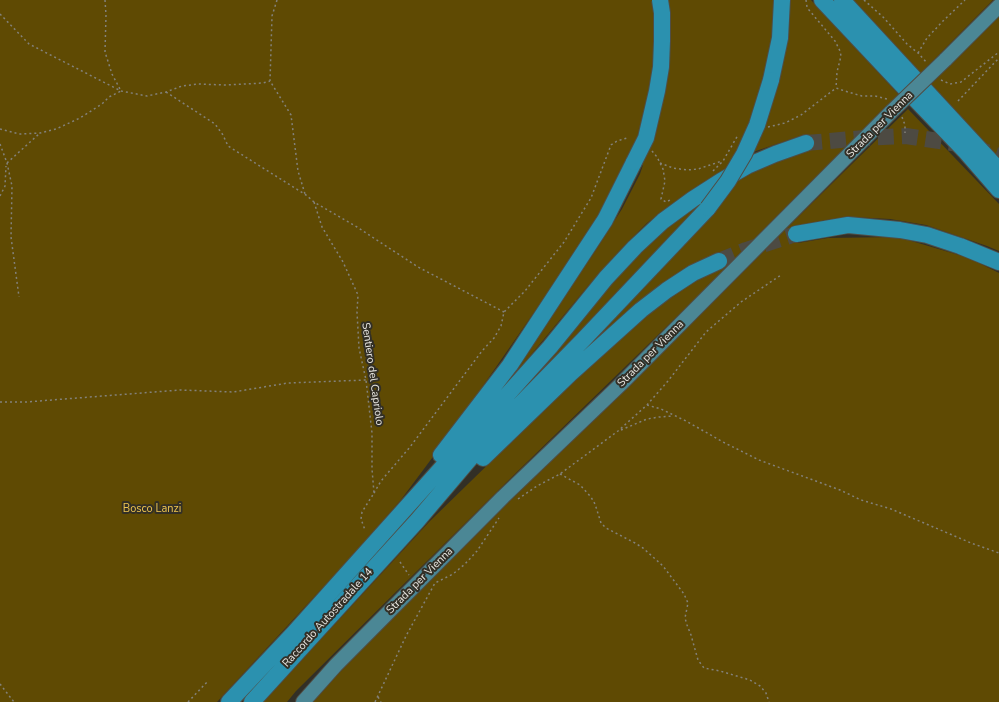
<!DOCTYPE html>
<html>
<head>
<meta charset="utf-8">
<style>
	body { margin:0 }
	canvas { display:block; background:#322f26 }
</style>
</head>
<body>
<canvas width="999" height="702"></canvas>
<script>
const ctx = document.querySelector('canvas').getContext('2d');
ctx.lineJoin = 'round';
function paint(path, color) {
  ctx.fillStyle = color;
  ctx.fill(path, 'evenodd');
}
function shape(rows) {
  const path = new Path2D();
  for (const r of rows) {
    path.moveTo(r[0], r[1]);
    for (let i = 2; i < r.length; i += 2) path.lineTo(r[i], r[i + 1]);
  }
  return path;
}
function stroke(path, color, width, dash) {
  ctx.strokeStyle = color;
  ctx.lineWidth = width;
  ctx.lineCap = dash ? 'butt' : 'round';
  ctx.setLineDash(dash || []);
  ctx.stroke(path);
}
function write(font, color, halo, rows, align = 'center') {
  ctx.font = font + ' "Nunito Sans",sans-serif';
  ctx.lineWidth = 4;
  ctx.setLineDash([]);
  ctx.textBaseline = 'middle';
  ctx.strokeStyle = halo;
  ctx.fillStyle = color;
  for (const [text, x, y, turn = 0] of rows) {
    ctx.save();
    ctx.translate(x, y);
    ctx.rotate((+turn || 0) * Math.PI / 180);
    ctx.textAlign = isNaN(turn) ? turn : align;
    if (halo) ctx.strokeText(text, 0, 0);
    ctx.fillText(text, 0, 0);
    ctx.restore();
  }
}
paint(shape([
	[0,0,776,0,778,81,789,32,790,0,811,0,900,96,729,266,521,468,296,691,287,702,263,702,429,522,589,366,647,316,688,285,722,268,639,303,575,358,400,529,398,527,605,290,637,255,670,225,702,202,739,178,771,162,804,153,806,143,803,135,756,151,699,185,647,223,620,250,588,286,467,432,592,256,622,209,640,174,643,165,634,162,578,249,444,442,400,501,351,557,217,702,0,702],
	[850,0,993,0,919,75],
	[999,15,999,158,929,86],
	[908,109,999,204,999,251,987,246,926,225,890,219,853,217,826,220,793,227,798,243,828,238,898,237,969,258,999,273,999,702,308,702,386,621]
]), '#5f4a03');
stroke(shape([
	[806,143,864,138,906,136,965,145,999,156],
	[719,261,746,250,796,234]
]), '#4d4a42', 16, [16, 8]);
const primary = shape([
	[945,60,999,6],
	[303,702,336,665,503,497,621,384,891,112]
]);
const highway = shape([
	[822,0,918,102,966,152,999,190],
	[842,0,999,170],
	[771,80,780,38,782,0],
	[796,234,848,225,900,230,927,235,960,246,999,262],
	[441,455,510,365,605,220,634,162],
	[483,458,571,373,641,310,667,290,693,273,719,261],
	[229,702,292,635,550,347,606,278,635,247,663,221,693,199,721,181,747,166,775,154,806,143],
	[252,702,417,521,490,435,583,340,708,208]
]);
stroke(primary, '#4f4d45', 16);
stroke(highway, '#4f4d45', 18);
stroke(shape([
	[105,0,106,15,105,52,112,74,121,91],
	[277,0,272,16,270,81,291,115,298,171,305,194],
	[806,0,807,7,809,10,835,41,840,51,841,56,837,72,836,88],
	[864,0,883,17,907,44,918,53,927,63],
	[0,14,29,44,121,91,147,96,166,92,182,86,198,84,226,85,263,83,270,81],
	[918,53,927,38,943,21,965,0],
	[941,80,950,84,961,82,999,52],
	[166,92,215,124,223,135,228,146,306,195,314,202,357,227,418,267,504,312],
	[958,101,999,58],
	[902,117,905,125,905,133],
	[768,127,785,123,801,115,836,88,848,92,862,96,875,96,887,99,888,100],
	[0,129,19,134,40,133,56,129,80,118,102,104,109,97,121,91],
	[0,144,7,163,12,186,11,237,19,297],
	[652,151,657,157,663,169,665,181,661,199,666,202,672,199],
	[7,163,40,133],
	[660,163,673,168,687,170,698,169,722,161],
	[713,171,723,161,738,135],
	[0,196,5,186,6,166],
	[314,202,322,227,343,262,358,295,357,312,359,348,366,380,372,433,372,469,374,493,362,512,361,519,365,530],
	[0,402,26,402,180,390,233,392,288,383,366,380],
	[647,405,661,409,686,421,723,442,759,460,840,490,861,500,891,509,971,543,999,553],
	[621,430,647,419,659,417,673,416],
	[560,474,580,485,591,497,595,504,601,523,606,528,635,543,643,548,663,566,684,594,688,603,685,618,687,625,691,635,698,660,704,668,720,671,750,680,760,686,766,693,769,702],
	[374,493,381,481,410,447,482,351,494,338,501,326,504,312,525,291,564,242,591,198,611,145,617,141,627,138],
	[518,499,537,486,560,474,618,431,647,405,668,381,706,332,741,302,781,275],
	[400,562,409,575],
	[0,684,14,702],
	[378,697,381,702],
	[188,702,208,681],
	[375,702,406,636,435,583,453,574,465,564,477,551,499,518]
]), '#83817a', 1.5, [2, 3]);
stroke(primary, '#4b8795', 14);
stroke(highway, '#2b91af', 16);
const primaryBridge = shape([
	[891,112,945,60]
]);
const highwayBridge = shape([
	[634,162,646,138,657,91,661,67,662,41,662,13,660,0],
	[708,208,728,181,744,154,757,125,771,80]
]);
stroke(primaryBridge, '#4f4d45', 16, []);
stroke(highwayBridge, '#4f4d45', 18, []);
stroke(primaryBridge, '#4b8795', 14);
stroke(highwayBridge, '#2b91af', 16);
write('11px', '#e7e5e0', '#322f26', [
	["Strada per Vienna",880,125,-45],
	["Strada per Vienna",651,354,-45],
	["Sentiero del Capriolo",372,374,82],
	["Strada per Vienna",420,581,-45],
	["Raccordo Autostradale 14",328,618,-48]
]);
write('11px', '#efc650', '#322f26', [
	["Bosco Lanzi",152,509]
]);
</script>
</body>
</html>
